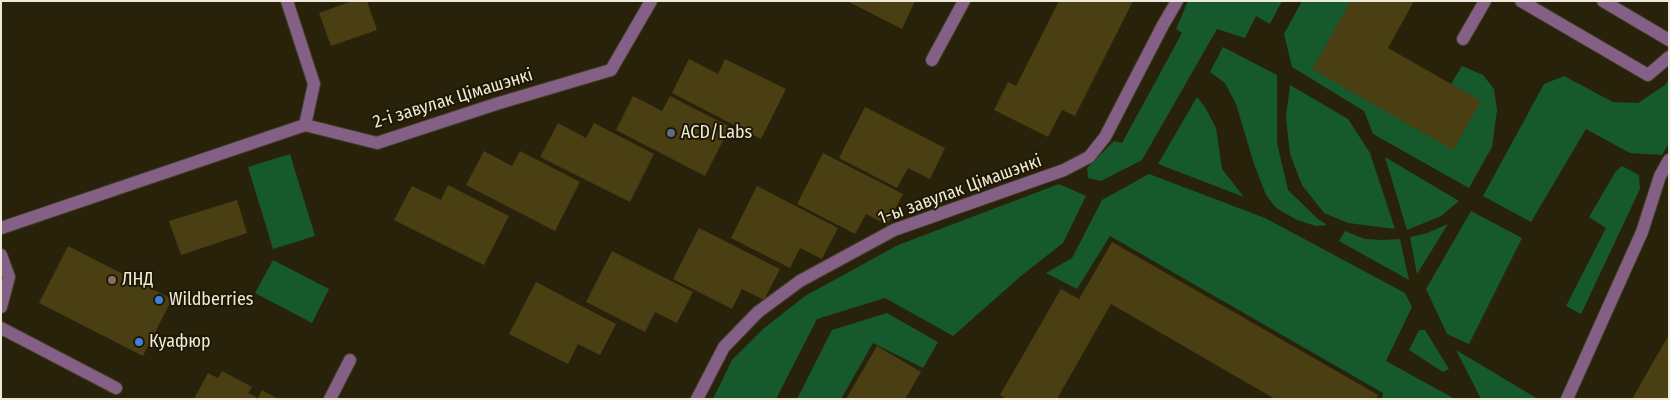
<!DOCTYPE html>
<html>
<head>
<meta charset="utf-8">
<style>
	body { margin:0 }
	#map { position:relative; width:1670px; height:400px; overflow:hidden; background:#29220a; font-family:"Fira Sans Condensed",sans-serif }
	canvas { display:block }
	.frame { position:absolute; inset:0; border:2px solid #ede9db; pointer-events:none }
</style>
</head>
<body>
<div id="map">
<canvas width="1670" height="400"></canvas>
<div class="frame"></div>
</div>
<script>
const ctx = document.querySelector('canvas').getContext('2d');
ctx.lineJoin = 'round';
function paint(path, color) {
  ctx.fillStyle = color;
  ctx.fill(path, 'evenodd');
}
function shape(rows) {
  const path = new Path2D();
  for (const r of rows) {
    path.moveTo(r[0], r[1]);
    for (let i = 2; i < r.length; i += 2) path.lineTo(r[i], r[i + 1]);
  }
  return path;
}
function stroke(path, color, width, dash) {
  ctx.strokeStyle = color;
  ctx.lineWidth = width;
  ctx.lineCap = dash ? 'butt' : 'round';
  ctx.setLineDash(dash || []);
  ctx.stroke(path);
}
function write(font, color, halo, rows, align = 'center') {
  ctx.font = font + ' "Fira Sans Condensed",sans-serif';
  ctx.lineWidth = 4;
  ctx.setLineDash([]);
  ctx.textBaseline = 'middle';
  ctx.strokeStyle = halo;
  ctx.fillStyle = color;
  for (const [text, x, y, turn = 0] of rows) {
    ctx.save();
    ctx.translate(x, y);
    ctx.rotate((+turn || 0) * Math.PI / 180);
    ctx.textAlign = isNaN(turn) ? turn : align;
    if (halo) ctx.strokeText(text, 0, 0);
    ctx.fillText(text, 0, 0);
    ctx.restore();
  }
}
paint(shape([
	[1188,1,1282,1,1270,24,1256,16,1245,38,1217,29,1142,160,1101,181,1088,178,1087,168,1114,141,1122,143,1182,33,1176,29],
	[1302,1,1351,1,1313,69,1451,84,1462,66,1483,75,1494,89,1497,110,1492,147,1469,188,1373,134,1364,111,1292,67,1284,34],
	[1223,47,1277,75,1277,143,1288,190,1318,219,1327,225,1316,226,1297,220,1276,208,1266,195,1254,164,1236,104,1225,83,1210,72],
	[1564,76,1613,102,1638,103,1665,85,1669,79,1669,143,1662,155,1630,153,1586,129,1531,222,1483,196,1544,84],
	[1290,85,1348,119,1370,153,1395,229,1348,223,1324,213,1302,185,1290,154,1286,117],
	[1197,97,1205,107,1216,128,1222,169,1244,197,1158,164],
	[290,154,315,236,273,249,248,167],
	[1385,157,1459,201,1441,216,1407,230],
	[1622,166,1639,175,1640,189,1581,314,1566,306,1606,228,1589,217,1616,171],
	[1149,174,1265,218,1405,293,1412,307,1386,361,1455,399,1382,399,1383,393,1110,236,1077,289,1046,273,1072,258,1102,200],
	[1059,184,1086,196,1063,243,1021,276,953,336,885,298,817,319,776,399,713,399,732,360,763,329,805,296,898,245],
	[1471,211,1522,238,1469,344,1447,334,1426,289],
	[1448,224,1417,274,1410,237,1427,233],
	[1345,231,1365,239,1383,240,1400,239,1409,280,1339,241],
	[273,260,329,289,312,323,255,293],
	[887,313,938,342,923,368,873,343,841,399,797,399,832,330],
	[1419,330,1425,330,1449,369,1443,372,1409,350],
	[1456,350,1538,399,1481,399]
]), '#16592c');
paint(shape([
	[352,1,367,1,377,30,331,46,319,13],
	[847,1,915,1,902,29],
	[1059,1,1133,1,1075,116,1062,110,1048,137,994,110,1008,82,1016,86],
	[1351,1,1414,1,1388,48,1481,101,1453,150,1312,69],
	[689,59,718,74,725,59,786,89,761,139,672,93],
	[633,96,662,111,670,96,730,127,705,176,616,130],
	[865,107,945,148,930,179,908,168,897,188,839,158],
	[558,123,586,138,594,123,654,154,630,202,540,157],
	[484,151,512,166,520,151,580,182,555,231,466,185],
	[823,153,903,194,887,225,866,214,855,234,797,204],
	[448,185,509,216,484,265,394,220,412,186,441,200],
	[757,186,838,228,822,259,800,248,790,268,731,238],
	[237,200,247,233,181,255,169,221],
	[699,228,780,269,764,300,742,289,732,309,673,279],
	[1112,242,1378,395,1376,399,1275,399,1111,304,1057,399,1007,399,1000,395,1061,289,1079,299],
	[68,246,172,299,143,356,39,303],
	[612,251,693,292,677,323,655,312,645,332,586,302],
	[536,282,616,324,600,355,578,344,568,364,509,334],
	[1669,335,1669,399,1632,399,1667,338],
	[877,346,921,372,905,399,846,399],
	[222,371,252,387,248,393,258,398,262,390,278,399,194,399,208,373,218,378]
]), '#4a3e13');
const minor = shape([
	[287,1,314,84,305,125],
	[1521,1,1648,75,1669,57],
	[1603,1,1669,40],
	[1463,39,1485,1],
	[932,60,964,1],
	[1,228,305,125,377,143,496,104,611,70,651,1],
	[1,255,9,277,1,307],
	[1,328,116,388],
	[330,399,350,360],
	[697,399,724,347,758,312,800,281,894,230,1064,170,1089,157,1105,137,1163,25,1177,1],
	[1567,399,1642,232,1660,176,1669,160]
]);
stroke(minor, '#443e27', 14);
stroke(minor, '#845f86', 12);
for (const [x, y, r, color] of [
	[671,133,5,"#5c6f8a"],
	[112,280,5,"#8d6e63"],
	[159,300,5,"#3f7fe0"],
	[139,342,5,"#3f7fe0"]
]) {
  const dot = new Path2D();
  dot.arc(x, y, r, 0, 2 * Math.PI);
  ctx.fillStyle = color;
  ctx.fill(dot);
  stroke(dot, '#1f1802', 2);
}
write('18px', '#ede9db', '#1f1802', [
	["2-і завулак Цімашэнкі",453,99,-17],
	["1-ы завулак Цімашэнкі",960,190,-20]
]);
write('18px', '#ede9db', '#1f1802', [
	["ACD/Labs",681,133],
	["ЛНД",122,280],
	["Wildberries",169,300],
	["Куафюр",149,342]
], 'left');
</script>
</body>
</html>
